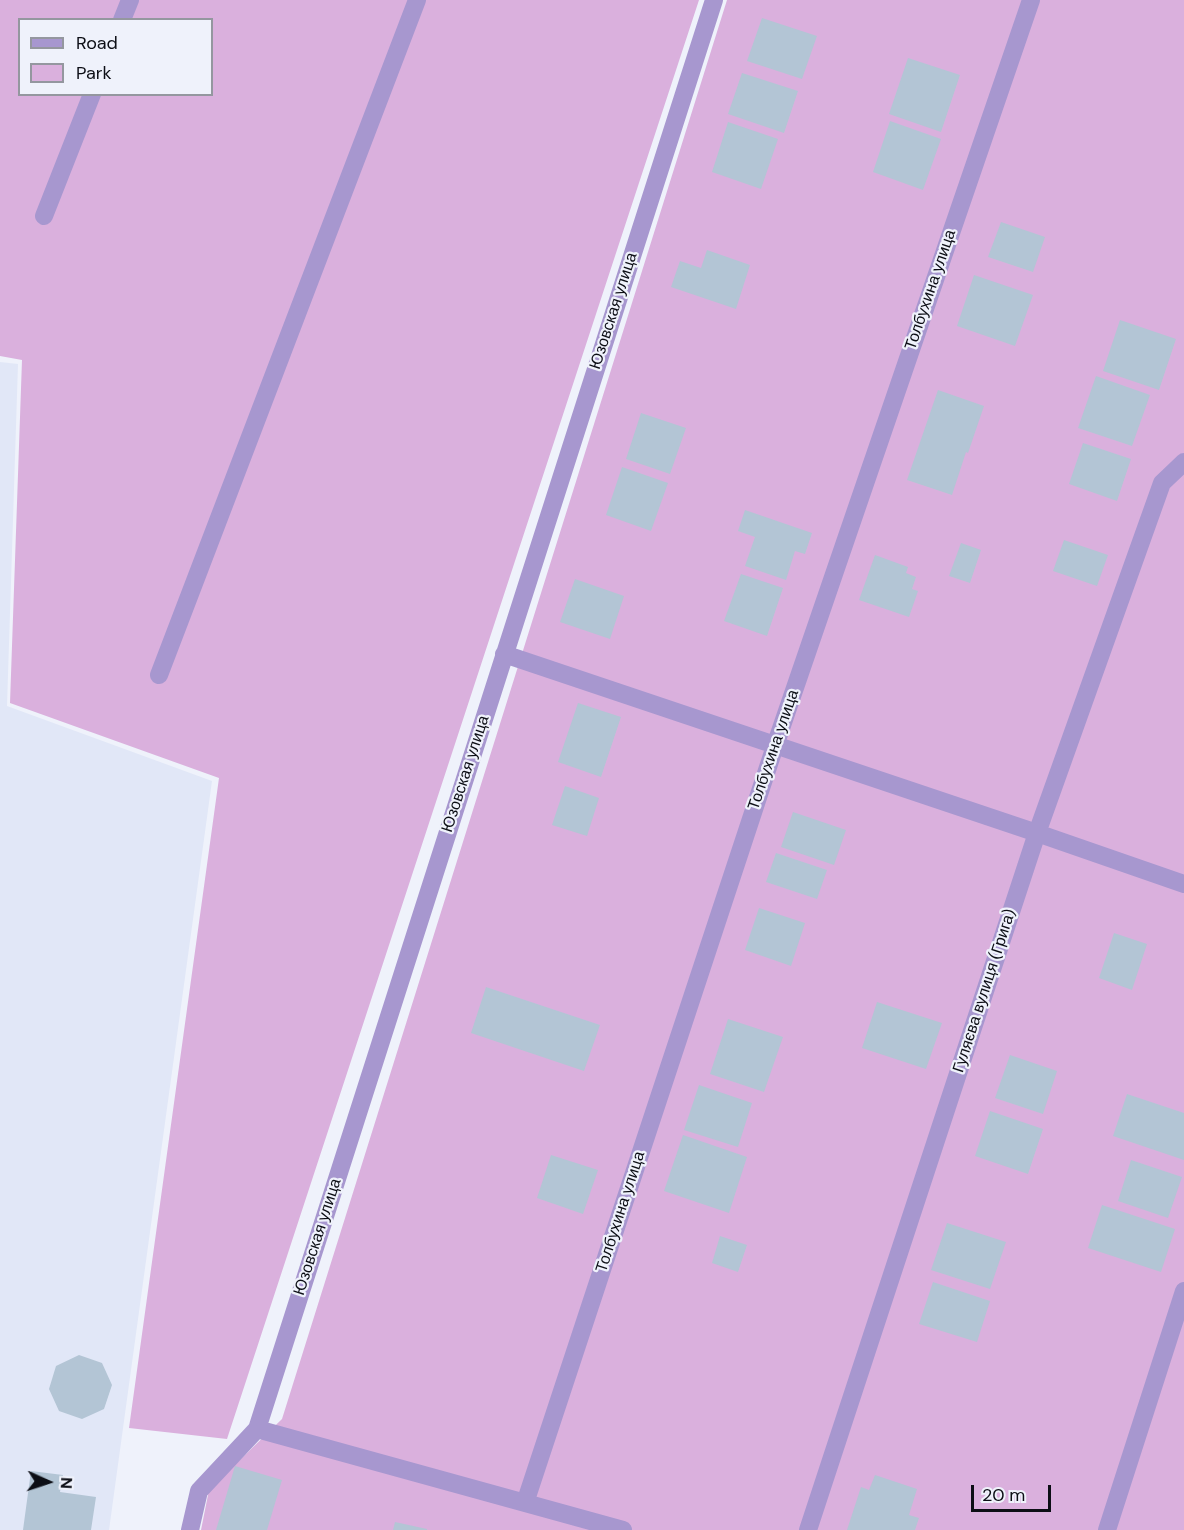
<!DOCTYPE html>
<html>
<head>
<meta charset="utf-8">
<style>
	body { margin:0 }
	#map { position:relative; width:1184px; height:1530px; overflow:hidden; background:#eff2fb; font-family:"DM Sans",sans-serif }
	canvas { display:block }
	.legend { position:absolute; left:18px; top:18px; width:195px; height:78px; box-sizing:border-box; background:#eff2fb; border:2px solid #94979f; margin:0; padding:8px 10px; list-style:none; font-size:18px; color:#0c0e15 }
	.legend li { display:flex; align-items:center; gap:12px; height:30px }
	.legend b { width:30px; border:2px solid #94979f }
	.north { position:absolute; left:18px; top:1452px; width:60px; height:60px; -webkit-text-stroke:4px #eff2fb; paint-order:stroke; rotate:93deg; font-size:16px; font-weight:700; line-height:24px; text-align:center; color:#0c0e15 }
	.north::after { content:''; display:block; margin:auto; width:21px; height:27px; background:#0c0e15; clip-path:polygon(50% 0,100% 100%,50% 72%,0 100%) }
	.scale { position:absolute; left:971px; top:1485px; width:80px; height:27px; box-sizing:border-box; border:3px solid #0c0e15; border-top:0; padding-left:8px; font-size:18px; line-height:21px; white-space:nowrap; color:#0c0e15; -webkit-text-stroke:4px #eff2fb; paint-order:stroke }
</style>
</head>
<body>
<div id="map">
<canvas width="1184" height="1530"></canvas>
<ul class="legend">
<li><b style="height:8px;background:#a797cf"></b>Road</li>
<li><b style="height:16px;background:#dab0dd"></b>Park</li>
</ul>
<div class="north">N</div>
<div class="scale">20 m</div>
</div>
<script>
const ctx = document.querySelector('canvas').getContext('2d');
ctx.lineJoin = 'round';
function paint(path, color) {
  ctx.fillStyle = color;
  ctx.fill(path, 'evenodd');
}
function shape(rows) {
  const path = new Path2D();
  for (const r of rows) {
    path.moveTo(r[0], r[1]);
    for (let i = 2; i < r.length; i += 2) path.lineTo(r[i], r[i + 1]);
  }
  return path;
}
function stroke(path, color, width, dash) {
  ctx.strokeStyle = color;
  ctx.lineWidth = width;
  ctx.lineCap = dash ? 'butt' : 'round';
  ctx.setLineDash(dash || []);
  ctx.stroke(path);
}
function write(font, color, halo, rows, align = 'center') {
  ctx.font = font + ' "DM Sans",sans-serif';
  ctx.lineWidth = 4.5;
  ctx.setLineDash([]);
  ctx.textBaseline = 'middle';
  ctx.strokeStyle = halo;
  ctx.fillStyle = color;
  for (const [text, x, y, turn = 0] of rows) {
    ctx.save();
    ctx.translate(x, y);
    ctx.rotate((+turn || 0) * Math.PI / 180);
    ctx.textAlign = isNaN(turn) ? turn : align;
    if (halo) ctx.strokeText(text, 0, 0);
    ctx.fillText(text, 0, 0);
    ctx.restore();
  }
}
paint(shape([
	[0,362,18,364,7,706,212,781,109,1530,0,1530]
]), '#e1e7f7');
paint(shape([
	[0,0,699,0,227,1439,129,1428,219,778,10,703,22,360,0,356],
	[20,20,212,20,212,94,20,94],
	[727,0,1184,0,1184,1530,201,1530,209,1490,282,1419]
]), '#dab0dd');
paint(shape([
	[762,18,817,36,802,79,747,61],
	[908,58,960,75,941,132,889,114],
	[742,73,798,91,784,133,728,114],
	[890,121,941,139,923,190,873,172],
	[728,122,778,139,761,189,712,172],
	[1001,222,1045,237,1033,272,988,257],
	[707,250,750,265,736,309,671,287,680,261,701,268],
	[974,275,1033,295,1015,346,957,326],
	[1120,320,1176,339,1159,390,1103,371],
	[1096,376,1150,395,1132,446,1078,428],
	[938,390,984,406,968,453,966,452,952,495,907,480],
	[641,413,686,428,670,474,626,459],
	[1083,443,1131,459,1117,501,1069,484],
	[622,467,668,483,651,531,606,515],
	[745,510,812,533,805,554,795,551,786,580,745,566,755,537,738,531],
	[1064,540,1108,555,1097,586,1053,571],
	[961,543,981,550,970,583,949,576],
	[875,555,908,567,906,573,916,577,912,589,918,591,909,617,859,600],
	[741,574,783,588,767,636,724,621],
	[575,579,624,596,610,639,560,622],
	[578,703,621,717,601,777,558,762],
	[565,786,599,798,587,836,552,825],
	[793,812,846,830,834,865,781,847],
	[776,853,827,870,817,899,766,882],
	[759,908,805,923,791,966,745,950],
	[1114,933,1147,944,1132,990,1099,978],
	[486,987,600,1025,584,1071,471,1033],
	[877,1002,942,1023,926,1069,862,1048],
	[728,1019,783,1037,764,1092,710,1074],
	[1010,1055,1057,1071,1043,1114,995,1098],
	[699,1085,752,1103,738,1147,684,1130],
	[1127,1094,1184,1113,1184,1160,1113,1136],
	[990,1111,1043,1129,1028,1174,975,1156],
	[683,1135,747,1157,729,1213,664,1191],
	[551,1155,598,1170,583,1214,537,1198],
	[1131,1160,1182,1177,1168,1218,1118,1201],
	[1102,1205,1175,1229,1161,1272,1088,1248],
	[947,1223,1006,1242,990,1289,931,1270],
	[720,1236,747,1245,738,1272,712,1263],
	[933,1282,990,1301,977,1342,919,1324],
	[79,1355,102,1363,112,1385,104,1409,82,1419,59,1411,49,1389,56,1366],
	[235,1466,282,1480,267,1530,216,1530],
	[31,1471,63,1475,60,1492,96,1497,91,1530,23,1530],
	[875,1475,917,1489,909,1515,919,1518,915,1530,847,1530,861,1487,869,1490],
	[395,1522,427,1529,427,1530,393,1530]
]), '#b3c5d5');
stroke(shape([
	[122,20,130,0],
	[44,216,92,94],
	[504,654,1037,833,1184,884],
	[159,675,417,0],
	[257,1429,623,1530],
	[525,1503,775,746,1031,0],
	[190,1530,199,1491,257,1429,714,0],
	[808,1530,1037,833,1162,483,1184,462],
	[1107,1530,1184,1291]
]), '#a797cf', 18);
write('16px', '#0c0e15', '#eff2fb', [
	["Толбухина улица",931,290,-71],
	["Юзовская улица",614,311,-72],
	["Толбухина улица",774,750,-71],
	["Юзовская улица",466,774,-72],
	["Гуляєва вулиця (Грига)",985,991,-72],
	["Толбухина улица",621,1212,-72],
	["Юзовская улица",318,1237,-72]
]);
</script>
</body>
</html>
